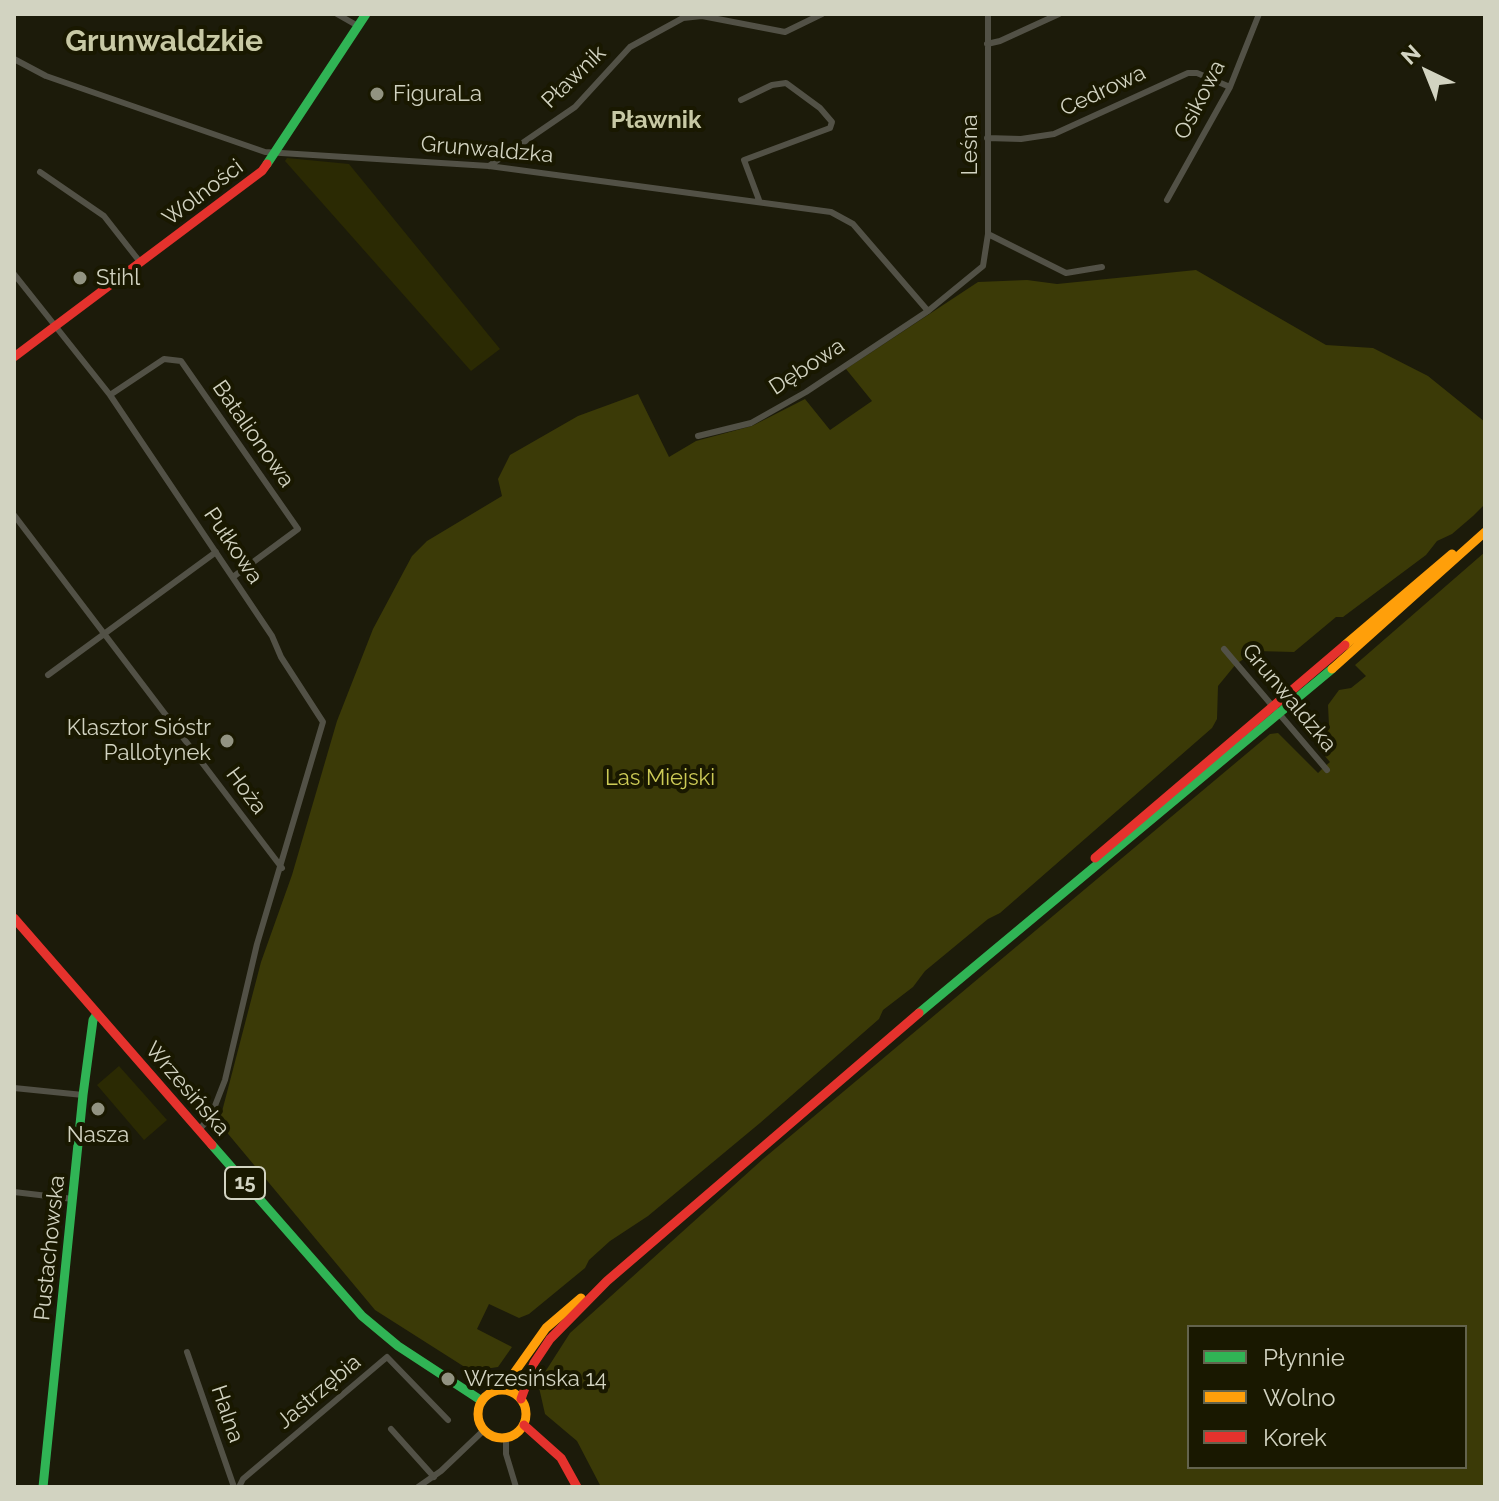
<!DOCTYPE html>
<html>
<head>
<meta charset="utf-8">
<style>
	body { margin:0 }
	#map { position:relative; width:1499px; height:1501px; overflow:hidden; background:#1c1b0a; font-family:Raleway,sans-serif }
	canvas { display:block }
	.frame { position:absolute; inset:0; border:16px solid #d2d3c1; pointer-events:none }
	.legend { position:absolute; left:1187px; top:1325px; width:280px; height:144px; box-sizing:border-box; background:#191800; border:2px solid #63634d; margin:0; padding:10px 14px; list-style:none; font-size:24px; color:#d2d3c1 }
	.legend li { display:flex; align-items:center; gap:16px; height:40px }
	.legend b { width:40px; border:2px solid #63634d }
	.north { position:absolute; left:1387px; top:32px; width:80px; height:80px; -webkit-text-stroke:6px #191800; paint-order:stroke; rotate:317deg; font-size:22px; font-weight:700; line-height:32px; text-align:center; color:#d2d3c1 }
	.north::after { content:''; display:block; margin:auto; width:28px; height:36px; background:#d2d3c1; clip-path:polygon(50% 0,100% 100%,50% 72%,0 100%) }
</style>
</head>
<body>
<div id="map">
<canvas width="1499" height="1501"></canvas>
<div class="frame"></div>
<ul class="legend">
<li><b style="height:10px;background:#30b455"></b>Płynnie</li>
<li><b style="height:10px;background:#ff9f0a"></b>Wolno</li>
<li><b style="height:10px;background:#e5322d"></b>Korek</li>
</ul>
<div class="north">N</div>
</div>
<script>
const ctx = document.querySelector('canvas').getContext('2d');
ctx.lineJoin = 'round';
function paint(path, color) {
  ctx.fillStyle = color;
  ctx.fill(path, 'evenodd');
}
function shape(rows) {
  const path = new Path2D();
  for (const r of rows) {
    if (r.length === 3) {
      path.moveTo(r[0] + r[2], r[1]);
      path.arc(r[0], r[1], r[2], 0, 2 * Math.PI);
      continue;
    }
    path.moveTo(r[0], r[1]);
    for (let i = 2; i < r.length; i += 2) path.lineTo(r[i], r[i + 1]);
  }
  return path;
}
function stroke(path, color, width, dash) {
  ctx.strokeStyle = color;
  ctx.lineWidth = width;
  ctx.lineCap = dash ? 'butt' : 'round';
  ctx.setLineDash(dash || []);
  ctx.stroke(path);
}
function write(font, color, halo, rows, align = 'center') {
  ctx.font = font + ' Raleway,sans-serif';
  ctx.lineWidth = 8;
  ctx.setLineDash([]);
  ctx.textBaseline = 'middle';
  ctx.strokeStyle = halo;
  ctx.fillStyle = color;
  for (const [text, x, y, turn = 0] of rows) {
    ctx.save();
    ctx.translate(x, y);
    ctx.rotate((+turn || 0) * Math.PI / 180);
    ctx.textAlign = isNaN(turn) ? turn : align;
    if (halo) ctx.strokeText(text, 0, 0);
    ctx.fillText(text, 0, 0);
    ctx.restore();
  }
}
paint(shape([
	[287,158,349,164,500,349,471,371,285,161],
	[119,1066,167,1120,144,1140,97,1085]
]), '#2b2a03');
paint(shape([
	[1196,270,1326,345,1373,348,1428,376,1485,422,1485,504,1473,516,1452,534,1437,541,1426,555,1343,617,1336,617,1294,652,1256,651,1236,664,1323,768,1330,762,1316,746,1329,726,1328,705,1339,690,1351,688,1366,676,1355,665,1485,552,1485,1487,601,1487,577,1441,545,1414,538,1383,570,1333,763,1159,1270,734,1278,733,1318,773,1323,768,1236,664,1218,686,1217,719,1212,728,1000,913,988,919,925,971,913,987,883,1010,879,1019,760,1123,648,1216,610,1241,589,1260,585,1268,529,1314,519,1318,489,1304,477,1329,512,1347,498,1367,471,1371,375,1310,219,1123,261,962,292,875,337,721,373,629,412,556,427,541,502,496,498,479,510,455,578,416,638,394,669,457,696,441,752,426,805,399,830,430,872,401,846,369,978,282,1027,280,1057,284],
	[1189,1327,1465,1327,1465,1467,1189,1467]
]), '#3b3a07');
stroke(shape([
	[337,14,358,26],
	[987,44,1000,41,1059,14],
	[14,59,46,76,265,152,489,166,831,212,853,224,928,311],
	[741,100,772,85,786,83,820,108,832,122,830,128,744,160,759,200],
	[987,138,1021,139,1054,134,1188,73,1197,73,1230,87],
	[489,166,575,107,630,47,683,18,702,16,785,32,822,14],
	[40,172,104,216,140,262],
	[1167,200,1230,87,1259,14],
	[988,234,1066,273,1102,267],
	[14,274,110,395,272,636,281,657,323,722,257,944,225,1080,211,1116,199,1130],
	[110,395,164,359,181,361,298,529,233,577],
	[698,436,751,423,806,392,928,311,983,266,988,234,988,14],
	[14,515,282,868],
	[1224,649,1327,770],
	[48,675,216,552],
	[14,1088,83,1095],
	[14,1192,73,1199],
	[187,1352,234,1487],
	[391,1429,434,1477],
	[506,1438,506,1454,516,1487],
	[239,1487,243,1479,387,1357,448,1420],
	[418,1487,441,1471,484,1430]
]), '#525146', 6);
stroke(shape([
	[267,164,366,14],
	[919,1013,1332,669],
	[212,1145,362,1316,398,1346,482,1401],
	[43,1487,83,1095,93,1020,97,1014]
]), '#30b455', 9);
stroke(shape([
	[1345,645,1452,554],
	[1332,669,1485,532],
	[502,1414,24],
	[502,1390,546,1328,581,1298]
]), '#ff9f0a', 9);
stroke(shape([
	[14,357,262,171,267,164],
	[1095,858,1345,645],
	[14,918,212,1145],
	[521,1399,534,1363,550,1339,607,1281,919,1013],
	[524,1425,561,1458,577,1487]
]), '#e5322d', 9);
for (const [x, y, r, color] of [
	[377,94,8,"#929381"],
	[80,278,8,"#929381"],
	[227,741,8,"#929381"],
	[98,1109,8,"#929381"],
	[448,1379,8,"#929381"]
]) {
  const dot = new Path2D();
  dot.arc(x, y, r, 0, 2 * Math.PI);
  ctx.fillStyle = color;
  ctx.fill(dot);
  stroke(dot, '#191800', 3);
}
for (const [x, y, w] of [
	[245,1183,40]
]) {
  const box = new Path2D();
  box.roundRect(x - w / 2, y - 16, w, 32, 6);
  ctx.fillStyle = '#191800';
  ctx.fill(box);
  stroke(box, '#d2d3c1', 2);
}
write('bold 20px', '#d2d3c1', null, [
	["15",245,1183]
]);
write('22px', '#d2d3c1', '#191800', [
	["Pławnik",574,77,-44],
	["Cedrowa",1103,91,-25],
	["Osikowa",1200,100,-63],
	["Leśna",970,145,-90],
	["Grunwaldzka",487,150,5],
	["Wolności",203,193,-37],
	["Dębowa",807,367,-33],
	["Batalionowa",253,434,55],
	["Pułkowa",233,546,56],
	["Grunwaldzka",1289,698,50],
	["Hoża",246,791,53],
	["Wrzesińska",187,1089,49],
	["Pustachowska",50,1248,-84],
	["Jastrzębia",319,1392,-40],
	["Halna",227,1414,71]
]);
write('22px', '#d2d3c1', '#191800', [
	["FiguraLa",393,94],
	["Stihl",96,278],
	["Klasztor Sióstr",211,728,"right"],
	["Pallotynek",211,753,"right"],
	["Nasza",98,1135,"center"],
	["Wrzesińska 14",464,1379]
], 'left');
write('22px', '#cdcb56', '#191800', [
	["Las Miejski",660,778]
]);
write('bold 24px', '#c8c9a5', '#191800', [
	["Pławnik",656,121]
]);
write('bold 30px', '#c8c9a5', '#191800', [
	["Grunwaldzkie",164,42]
]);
</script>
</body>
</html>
